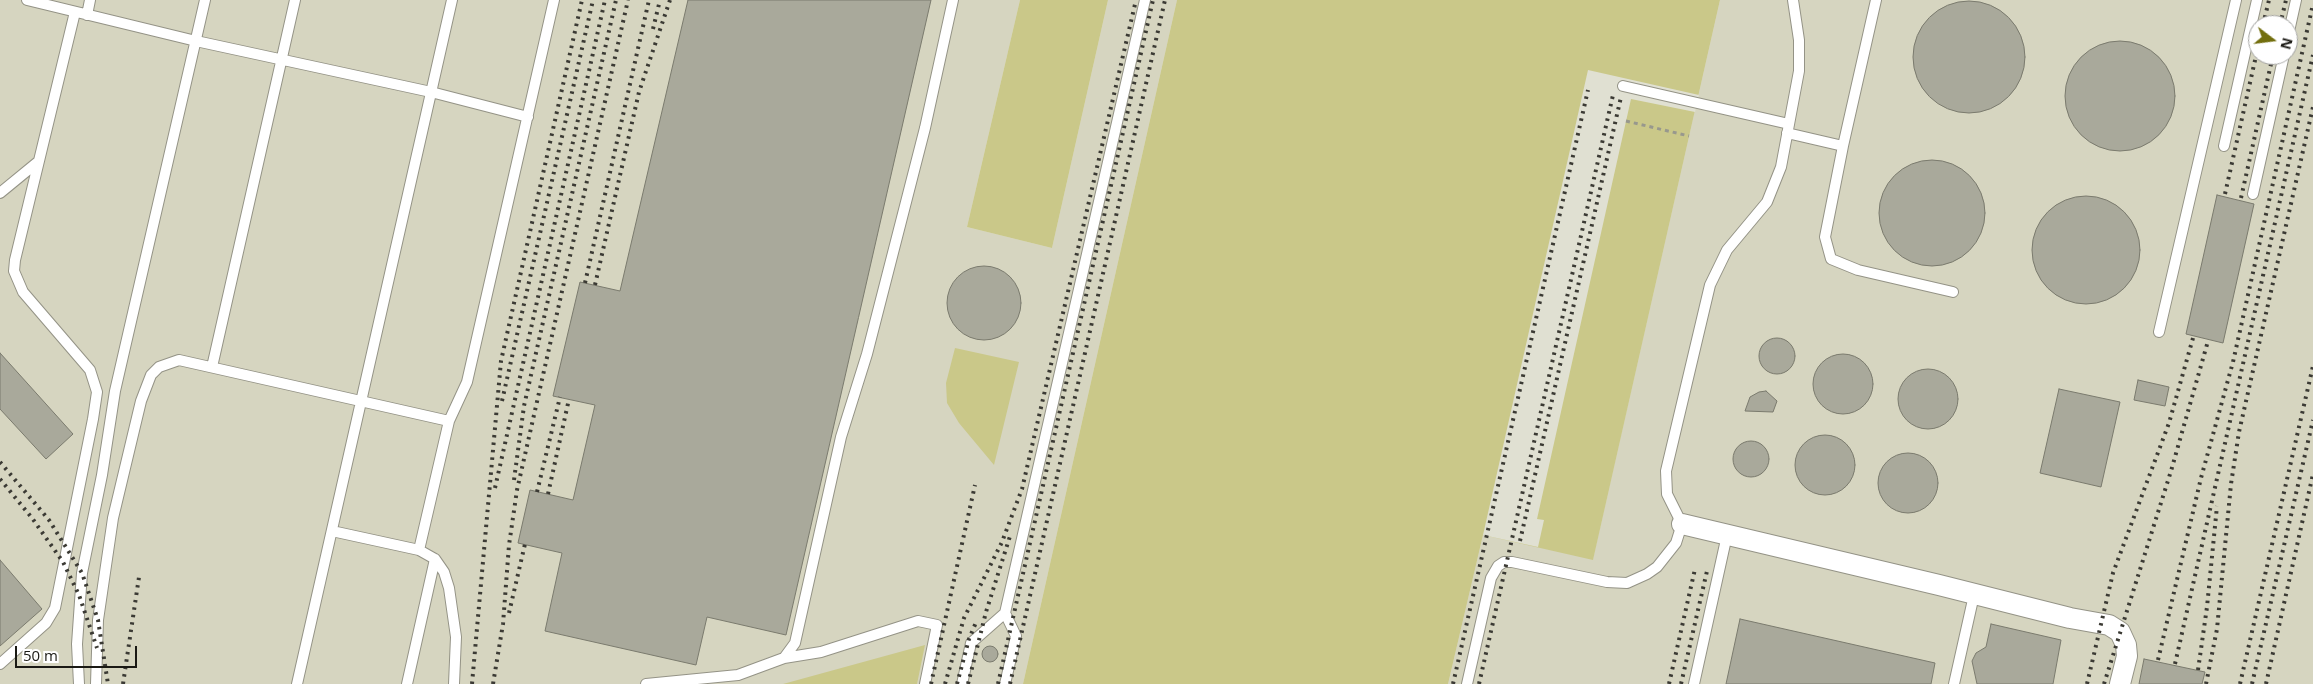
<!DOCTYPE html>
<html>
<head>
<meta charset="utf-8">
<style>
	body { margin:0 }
	#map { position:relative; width:2313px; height:684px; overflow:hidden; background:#e0e0d2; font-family:"Open Sans",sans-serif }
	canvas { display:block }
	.north { position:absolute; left:2248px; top:15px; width:50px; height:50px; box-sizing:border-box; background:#fff; border:1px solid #a3a3a1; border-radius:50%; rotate:105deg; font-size:14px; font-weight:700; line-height:20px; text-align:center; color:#1a1914 }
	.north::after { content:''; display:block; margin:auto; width:18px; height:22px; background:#726e0d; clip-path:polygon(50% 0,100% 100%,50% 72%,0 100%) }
	.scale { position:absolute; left:15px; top:646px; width:122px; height:22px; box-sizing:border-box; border:2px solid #1a1914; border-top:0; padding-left:6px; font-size:15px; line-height:18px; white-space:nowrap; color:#1a1914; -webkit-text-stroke:4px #fff; paint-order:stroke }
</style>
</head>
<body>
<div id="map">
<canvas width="2313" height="684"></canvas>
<div class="north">N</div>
<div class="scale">50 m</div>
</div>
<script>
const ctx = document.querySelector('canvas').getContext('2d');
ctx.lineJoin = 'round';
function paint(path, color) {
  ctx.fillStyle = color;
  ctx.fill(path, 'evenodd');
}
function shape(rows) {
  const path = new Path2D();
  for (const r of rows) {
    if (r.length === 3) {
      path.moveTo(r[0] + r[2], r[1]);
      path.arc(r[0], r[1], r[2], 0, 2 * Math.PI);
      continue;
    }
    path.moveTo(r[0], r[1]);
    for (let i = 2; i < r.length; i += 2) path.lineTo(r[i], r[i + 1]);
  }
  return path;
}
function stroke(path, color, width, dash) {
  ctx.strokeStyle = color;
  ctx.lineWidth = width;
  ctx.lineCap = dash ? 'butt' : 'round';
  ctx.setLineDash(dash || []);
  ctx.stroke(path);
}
paint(shape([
	[0,0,1020,0,967,227,1052,248,1108,0,1177,0,1023,684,0,684],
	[1720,0,2313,0,2313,684,1448,684,1483,535,1593,559],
	[2258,25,2288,25,2288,55,2258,55]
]), '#d6d5c0');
paint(shape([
	[1020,0,1108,0,1052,248,967,227],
	[1177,0,1720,0,1593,560,1483,535,1448,684,1023,684],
	[955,348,1019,362,994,465,959,423,947,403,946,383],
	[925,645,917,684,783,684]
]), '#cac889');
paint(shape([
	[1588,70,1699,95,1695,112,1631,99,1537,519,1544,520,1538,547,1483,535]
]), '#e0e0d2');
const building = shape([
	[688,0,931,0,786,635,707,617,696,665,545,631,562,553,518,543,530,490,573,500,595,405,553,396,580,282,620,291,688,0],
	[1969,57,56],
	[2120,96,55],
	[1932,213,53],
	[2217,195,2254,204,2223,343,2186,334,2217,195],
	[2086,250,54],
	[984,303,37],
	[1777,356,18],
	[0,353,73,434,46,459,0,409,0,353],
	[1843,384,30],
	[1928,399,30],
	[2138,380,2169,387,2165,406,2134,400,2138,380],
	[2059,389,2120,402,2101,487,2040,473,2059,389],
	[1766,391,1777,401,1773,412,1745,411,1750,397,1759,392,1766,391],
	[1825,465,30],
	[1751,459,18],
	[1908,483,30],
	[0,560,42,609,0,646,0,560],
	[1740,619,1935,663,1931,684,1726,684,1740,619],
	[1991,624,2061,640,2053,684,1977,684,1972,661,1976,653,1986,647,1991,624],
	[990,654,8],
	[2144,659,2205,672,2202,684,2139,684,2144,659]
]);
paint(building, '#a9a99b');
stroke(building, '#7b7b6e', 1);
const service = shape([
	[27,0,196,41,431,92,528,117],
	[87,15,90,0],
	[2288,36,2296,0],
	[1623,86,1789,124],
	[1787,133,1843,146,1876,0],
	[1843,146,1825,237,1831,259,1858,270,1953,292],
	[2224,146,2257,0],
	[0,193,39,161],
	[2253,194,2284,55],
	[2159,332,2236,0],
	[212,367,295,0],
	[332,531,419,550],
	[784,658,795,643,841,437,867,354,925,128,953,0],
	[0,664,46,623,55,608,93,419,97,392,90,370,23,292,14,271,15,260,75,12],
	[79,684,77,644,82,573,102,475,115,391,205,0],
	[96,684,98,620,113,518,141,401,151,375,159,367,179,360,449,421],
	[297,684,452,0],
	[407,684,435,559],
	[454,684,456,637,449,588,444,572,435,559,419,550,449,421,467,382,554,0],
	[646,684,738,675,784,658,821,652,918,621,937,625,925,684],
	[962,684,971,643,1005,613],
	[1005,684,1016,636,1005,613,1145,0],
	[1467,684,1491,578,1498,566,1504,562,1512,562,1607,582,1627,583,1647,574,1657,567,1676,543,1682,524,1667,494,1666,471,1710,285,1727,250,1767,202,1781,167,1799,71,1799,40,1793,0],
	[1694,684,1727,535],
	[1954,684,1974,595]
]);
const minor = shape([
	[1682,524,1939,585,2070,618,2109,625,2120,632,2126,645,2127,656,2120,684]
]);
stroke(service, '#949386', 12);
stroke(minor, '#949386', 22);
stroke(shape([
	[1626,121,1689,136]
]), '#98988d', 3, [4, 4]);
stroke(service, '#fff', 10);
stroke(minor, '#fff', 20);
stroke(shape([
	[2263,25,2269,0],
	[2280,25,2286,0],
	[653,29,660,0],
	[2225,194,2258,47],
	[2241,198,2273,55],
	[585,283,649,0],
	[595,285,639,92,670,0],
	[502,401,593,0],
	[0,462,49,520,82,573,98,620,108,684],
	[0,479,32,518,63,562,79,595,97,648],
	[514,480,524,406,616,0],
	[495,488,605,0],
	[537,492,560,397],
	[548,494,569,399],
	[1520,541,1621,97],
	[509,613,525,544],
	[2158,660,2201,478,2233,362,2313,4],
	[2175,664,2313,55],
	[2198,670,2207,607,2217,506],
	[123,684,139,577],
	[472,684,501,361,582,0],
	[493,684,503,624,509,545,517,490,628,0],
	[931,684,975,485],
	[945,684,964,618,1002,542,1022,489,1136,0],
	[957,684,969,639,977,620],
	[968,684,986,612,1011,533],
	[998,684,1153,0],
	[1010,684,1165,0],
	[1453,684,1588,90],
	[1479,684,1613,95],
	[1669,684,1695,569],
	[1681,684,1707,571],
	[2087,684,2113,573,2169,423,2193,338],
	[2104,684,2171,471,2208,341],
	[2206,684,2217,629,2231,484,2239,432,2313,107],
	[2240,684,2313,366],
	[2252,684,2313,420],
	[2266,684,2313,474]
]), '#3b3a34', 4, [2.5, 5]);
</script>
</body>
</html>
